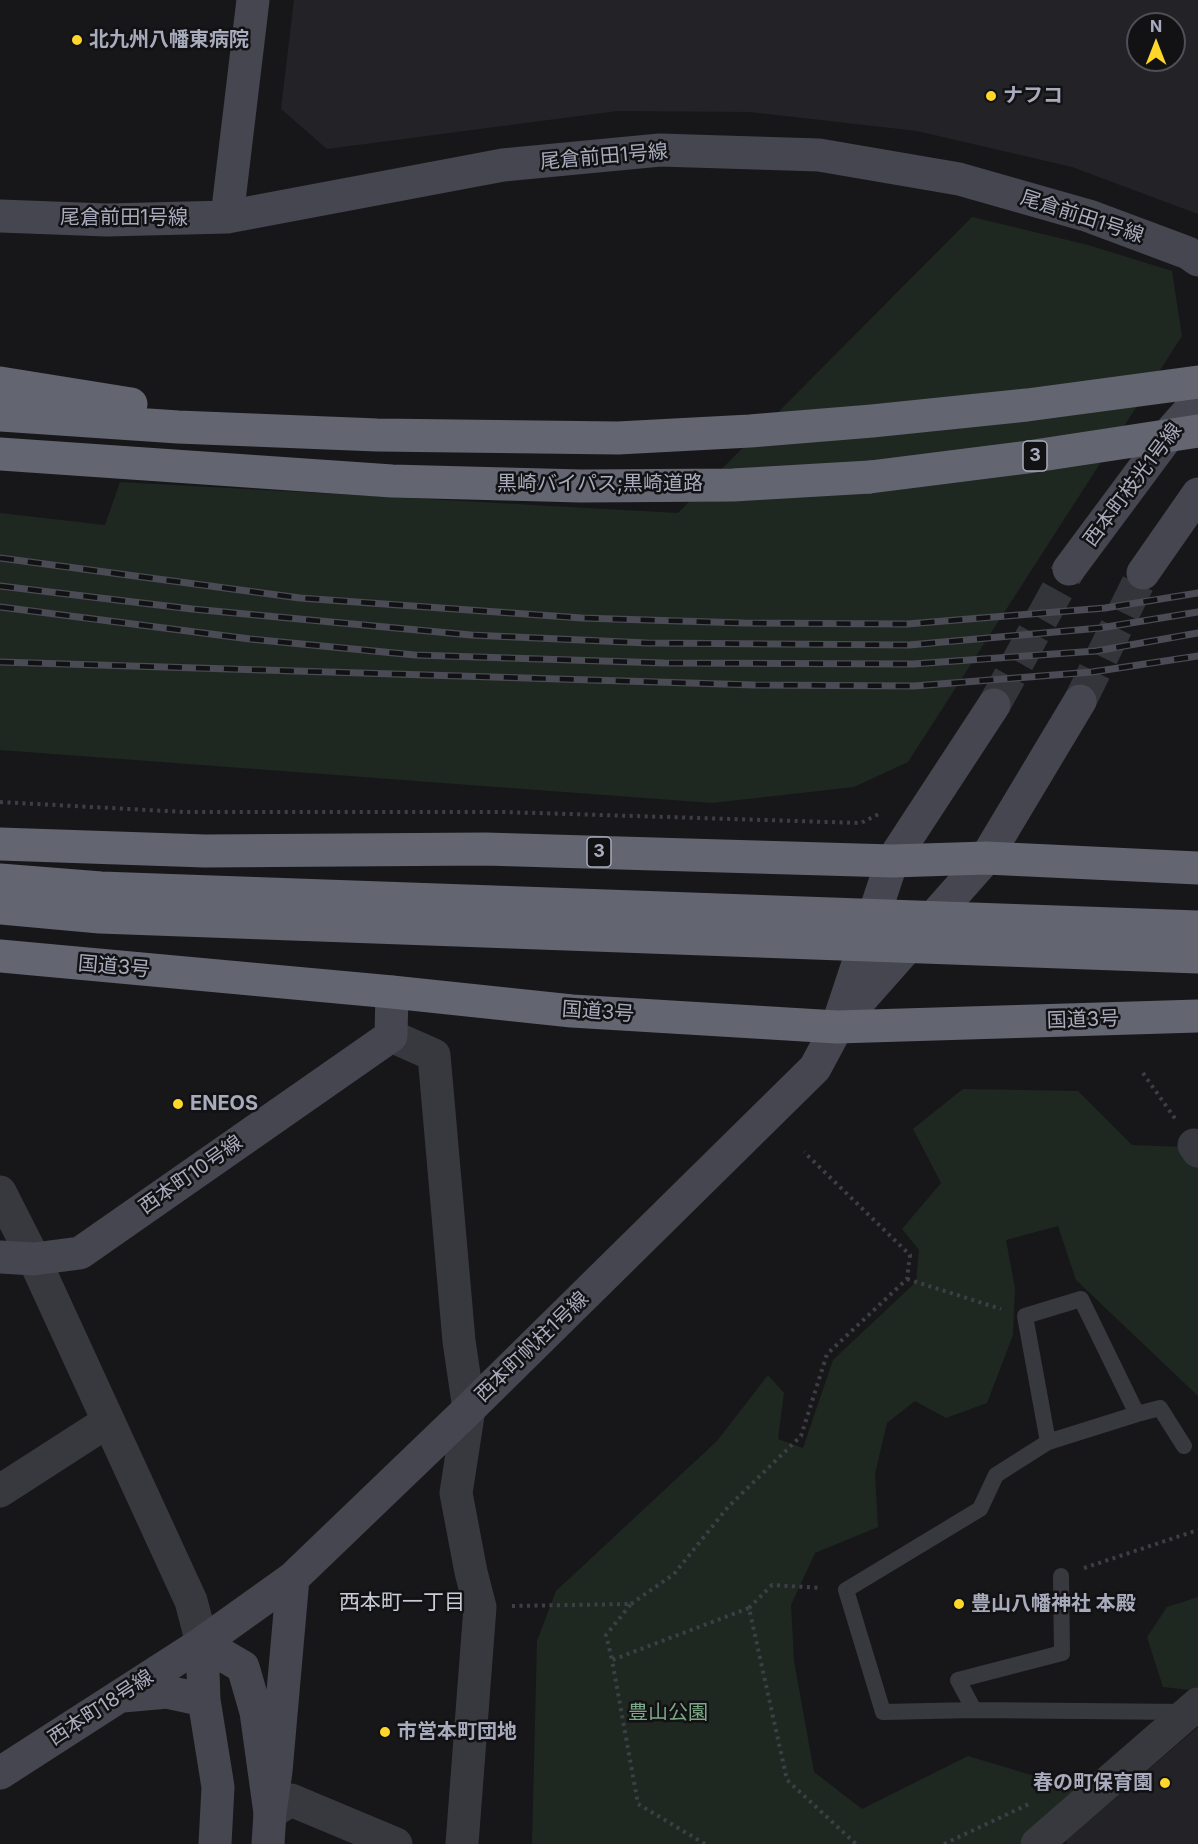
<!DOCTYPE html>
<html>
<head>
<meta charset="utf-8">
<style>
	body { margin:0 }
	#map { position:relative; width:1198px; height:1844px; overflow:hidden; background:#17171a; font-family:Inter,sans-serif }
	canvas { display:block }
	.north { position:absolute; left:1126px; top:12px; width:60px; height:60px; box-sizing:border-box; background:#121215; border:2px solid #4e4f57; border-radius:50%; rotate:0deg; font-size:16px; font-weight:700; line-height:24px; text-align:center; color:#a8abbb }
	.north::after { content:''; display:block; margin:auto; width:21px; height:27px; background:#ffd62a; clip-path:polygon(50% 0,100% 100%,50% 72%,0 100%) }
</style>
</head>
<body>
<div id="map">
<canvas width="1198" height="1844"></canvas>
<div class="north">N</div>
</div>
<script>
const ctx = document.querySelector('canvas').getContext('2d');
ctx.lineJoin = 'round';
function paint(path, color) {
  ctx.fillStyle = color;
  ctx.fill(path, 'evenodd');
}
function shape(rows) {
  const path = new Path2D();
  for (const r of rows) {
    path.moveTo(r[0], r[1]);
    for (let i = 2; i < r.length; i += 2) path.lineTo(r[i], r[i + 1]);
  }
  return path;
}
function stroke(path, color, width, dash) {
  ctx.strokeStyle = color;
  ctx.lineWidth = width;
  ctx.lineCap = dash ? 'butt' : 'round';
  ctx.setLineDash(dash || []);
  ctx.stroke(path);
}
function write(font, color, halo, rows, align = 'center') {
  ctx.font = font + ' Inter,"Noto Sans JP",sans-serif';
  ctx.lineWidth = 5;
  ctx.setLineDash([]);
  ctx.textBaseline = 'middle';
  ctx.strokeStyle = halo;
  ctx.fillStyle = color;
  for (const [text, x, y, turn = 0] of rows) {
    ctx.save();
    ctx.translate(x, y);
    ctx.rotate((+turn || 0) * Math.PI / 180);
    ctx.textAlign = isNaN(turn) ? turn : align;
    if (halo) ctx.strokeText(text, 0, 0);
    ctx.fillText(text, 0, 0);
    ctx.restore();
  }
}
paint(shape([
	[294,0,1198,0,1198,214,1072,167,917,131,750,112,617,111,327,149,281,109],
	[1138,24,1174,24,1174,60,1138,60],
	[1198,1727,1198,1844,1067,1844,1066,1840]
]), '#232327');
paint(shape([
	[972,217,1088,245,1172,271,1182,336,908,762,854,787,712,803,0,750,0,513,105,525,120,482,678,513],
	[963,1089,1078,1091,1132,1145,1184,1147,1198,1165,1198,1396,1076,1280,1058,1226,1006,1240,1015,1288,1013,1335,987,1403,946,1418,915,1401,887,1423,875,1474,878,1527,815,1553,791,1605,794,1661,814,1772,862,1809,968,1756,1081,1790,1019,1844,532,1844,537,1641,556,1591,717,1441,768,1375,784,1393,778,1439,803,1448,833,1360,916,1282,919,1250,902,1229,941,1183,913,1129],
	[1198,1597,1198,1691,1163,1687,1147,1637,1167,1607]
]), '#1e2821');
stroke(shape([
	[1080,701,1143,573],
	[994,705,1069,569]
]), '#34353a', 33, [33, 16]);
stroke(shape([
	[0,802,184,812,504,812,861,823,881,813],
	[1143,1073,1176,1120],
	[907,1279,1001,1309],
	[1084,1568,1198,1530],
	[631,1604,674,1574,728,1507,801,1436,827,1354,907,1279,910,1255,804,1152],
	[512,1606,631,1604,606,1635,612,1660],
	[749,1608,772,1585,822,1588],
	[705,1844,638,1804,612,1660,749,1608,787,1780,856,1844],
	[944,1844,1029,1804]
]), '#3e3f46', 4, [3, 4.5]);
stroke(shape([
	[1137,1414,1160,1408,1184,1446],
	[1061,1576,1062,1653,958,1680,974,1710,1186,1712],
	[974,1710,883,1712,846,1590,980,1509,996,1475,1048,1442,1025,1316,1081,1299,1137,1414,1048,1442]
]), '#38383f', 16);
stroke(shape([
	[391,1036,434,1055,459,1341,469,1409,456,1493,471,1572,480,1607,462,1844],
	[1194,1145,1198,1151],
	[0,1192,34,1259,191,1601,202,1643],
	[0,1491,107,1422],
	[270,1813,291,1800,396,1844],
	[1037,1844,1198,1704]
]), '#38383f', 33);
stroke(shape([
	[0,216,107,220,227,217,503,165,660,150,819,155,959,179,1089,216,1188,253,1198,260],
	[227,217,253,0],
	[1069,569,1173,429,1198,401],
	[1143,573,1198,494],
	[846,1016,986,858,1080,701],
	[0,1257,34,1259,80,1253,391,1036,392,992],
	[202,1643,243,1667,256,1712,270,1813,268,1844],
	[202,1643,204,1700,218,1787,215,1844],
	[123,1696,167,1692,204,1700],
	[0,1773,202,1643,293,1578,469,1409,815,1068,837,1027,892,861,994,705],
	[270,1813,276,1771,293,1578]
]), '#45464f', 33);
stroke(shape([
	[0,383,131,404],
	[0,415,178,427,377,435,618,438,750,431,872,421,1027,405,1198,382],
	[0,454,392,481,581,486,733,485,870,477],
	[0,844,205,851,485,849,892,861,986,858,1198,868],
	[0,956,392,992,572,1011,837,1027,1198,1016]
]), '#636570', 33);
const rail = shape([
	[0,558,300,598,582,618,744,623,907,624,1105,608,1198,593],
	[0,586,192,609,471,635,647,643,909,645,1100,628,1198,612],
	[0,607,250,639,415,655,664,663,913,664,1096,651,1198,633],
	[0,662,755,685,914,686,1092,672,1198,656]
]);
stroke(rail, '#4a4b54', 7);
stroke(rail, '#121215', 4.5, [14]);
stroke(shape([
	[870,477,1028,457,1198,431],
	[0,880,101,888,269,894,1198,927],
	[0,908,100,917,1198,957]
]), '#636570', 33);
for (const [x, y, r, color] of [
	[77,40,6,"#ffd62a"],
	[991,96,6,"#ffd62a"],
	[178,1104,6,"#ffd62a"],
	[959,1604,6,"#ffd62a"],
	[385,1732,6,"#ffd62a"],
	[1165,1783,6,"#ffd62a"]
]) {
  const dot = new Path2D();
  dot.arc(x, y, r, 0, 2 * Math.PI);
  ctx.fillStyle = color;
  ctx.fill(dot);
  stroke(dot, '#121215', 2);
}
for (const [x, y, w] of [
	[1035,456,24],
	[599,852,24]
]) {
  const box = new Path2D();
  box.roundRect(x - w / 2, y - 15, w, 30, 4.5);
  ctx.fillStyle = '#121215';
  ctx.fill(box);
  stroke(box, '#a8abbb', 1.5);
}
write('bold 18px', '#a8abbb', null, [
	["3",1035,456],
	["3",599,852]
]);
write('bold 20px', '#a8abbb', '#121215', [
	["北九州八幡東病院",89,40],
	["ナフコ",1003,96],
	["ENEOS",190,1104],
	["豊山八幡神社 本殿",971,1604],
	["市営本町団地",397,1732],
	["春の町保育園",1153,1783,"right"]
], 'left');
write('20px', '#a8abbb', '#121215', [
	["尾倉前田1号線",604,157,-5],
	["尾倉前田1号線",1082,217,18],
	["尾倉前田1号線",124,218],
	["黒崎バイパス;黒崎道路",600,484],
	["西本町枝光1号線",1133,485,-53],
	["国道3号",114,967,5],
	["国道3号",598,1012,4],
	["国道3号",1083,1020,-2],
	["西本町10号線",191,1175,-35],
	["西本町帆柱1号線",532,1347,-44],
	["西本町18号線",101,1708,-33]
]);
write('20px', '#7da786', '#121215', [
	["豊山公園",668,1713]
]);
write('21px', '#c9cbd6', '#121215', [
	["西本町一丁目",402,1603]
]);
</script>
</body>
</html>
